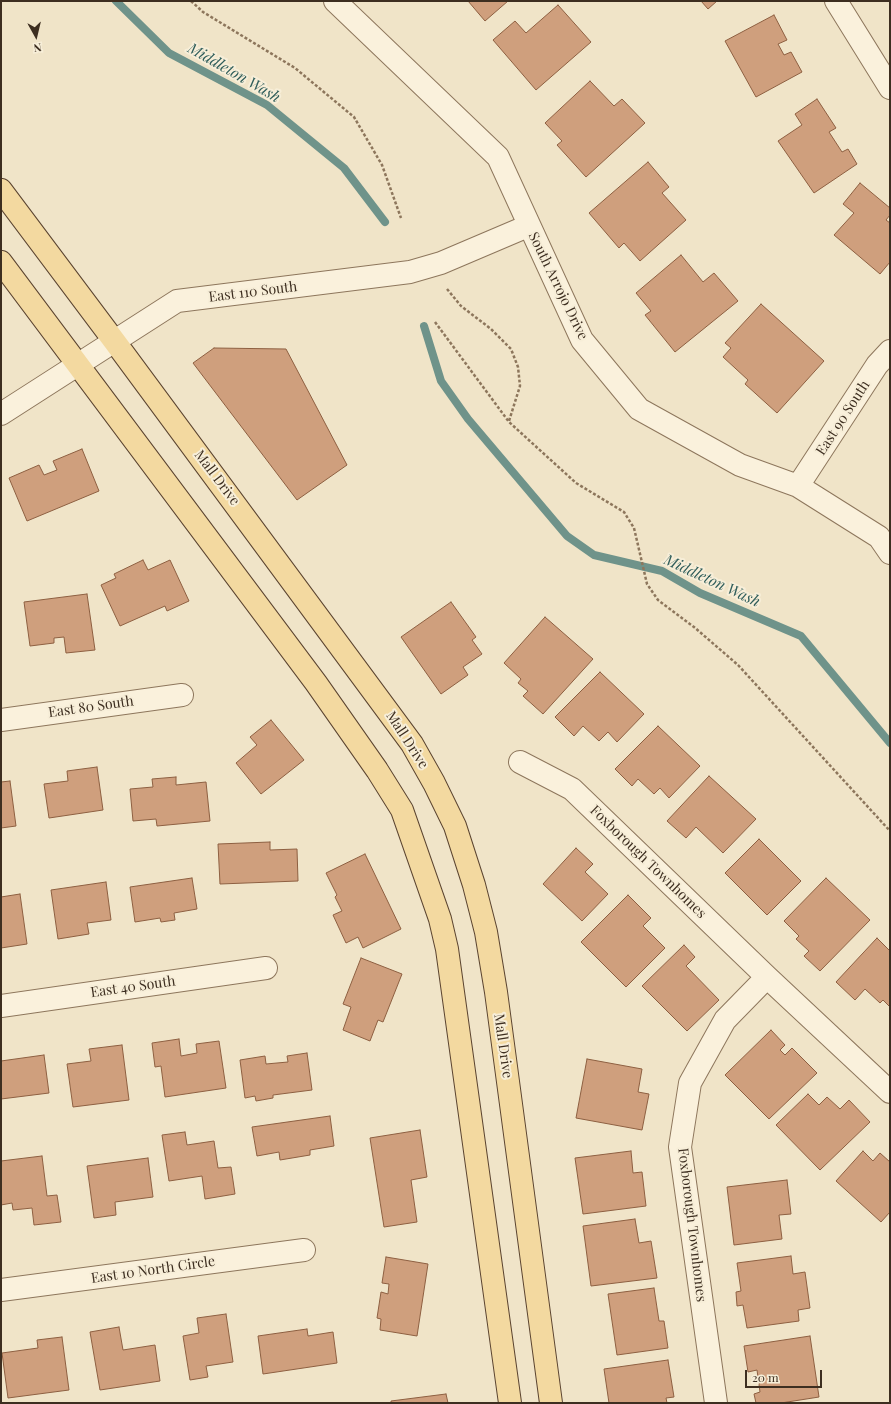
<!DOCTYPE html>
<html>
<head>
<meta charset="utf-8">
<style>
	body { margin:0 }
	#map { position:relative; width:891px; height:1404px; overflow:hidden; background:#f0e4c8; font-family:"Playfair Display",serif }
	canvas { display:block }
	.frame { position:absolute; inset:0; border:2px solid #3d2e20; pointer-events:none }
	.north { position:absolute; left:16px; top:16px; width:40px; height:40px; -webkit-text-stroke:3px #f7eed8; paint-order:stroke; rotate:172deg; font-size:11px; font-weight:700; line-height:16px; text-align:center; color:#3d2e20 }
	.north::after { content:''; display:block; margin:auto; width:14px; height:18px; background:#3d2e20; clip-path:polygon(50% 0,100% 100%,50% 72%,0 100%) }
	.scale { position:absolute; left:745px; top:1370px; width:77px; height:18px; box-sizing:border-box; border:2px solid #3d2e20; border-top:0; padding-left:5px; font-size:12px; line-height:14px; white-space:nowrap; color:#3d2e20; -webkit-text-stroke:3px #f7eed8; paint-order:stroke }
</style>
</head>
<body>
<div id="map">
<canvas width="891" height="1404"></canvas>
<div class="frame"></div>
<div class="north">N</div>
<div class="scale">20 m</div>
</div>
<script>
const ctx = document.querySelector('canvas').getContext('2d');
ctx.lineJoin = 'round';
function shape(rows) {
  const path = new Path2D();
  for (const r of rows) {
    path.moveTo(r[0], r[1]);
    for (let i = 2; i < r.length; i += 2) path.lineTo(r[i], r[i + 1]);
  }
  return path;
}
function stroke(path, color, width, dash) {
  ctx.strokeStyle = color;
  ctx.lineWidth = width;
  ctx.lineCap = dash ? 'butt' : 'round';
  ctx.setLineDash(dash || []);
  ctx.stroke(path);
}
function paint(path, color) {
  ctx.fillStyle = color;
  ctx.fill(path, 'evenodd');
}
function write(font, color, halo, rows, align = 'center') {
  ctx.font = font + ' "Playfair Display",serif';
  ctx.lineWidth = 4;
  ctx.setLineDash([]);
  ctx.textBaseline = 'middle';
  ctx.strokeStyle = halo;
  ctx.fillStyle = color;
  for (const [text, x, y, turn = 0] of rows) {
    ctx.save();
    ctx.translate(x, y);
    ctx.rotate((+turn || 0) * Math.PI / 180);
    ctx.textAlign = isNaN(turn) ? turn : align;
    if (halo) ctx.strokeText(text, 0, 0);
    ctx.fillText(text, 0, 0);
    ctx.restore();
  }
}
stroke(shape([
	[116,1,169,53,267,105,344,168,385,222],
	[424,326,441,381,468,419,567,536,594,555,662,571,700,593,801,636,890,743]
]), '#6f938a', 8);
const building = shape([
	[468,1,508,1,485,21,468,1],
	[701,1,717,1,708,9,701,1],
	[558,5,591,42,536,90,493,40,515,21,526,33,558,5],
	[774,15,787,40,778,44,784,55,791,52,802,72,756,97,725,41,774,15],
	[590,81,614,106,622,99,645,123,586,177,557,145,562,141,545,123,590,81],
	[817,99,836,128,829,132,842,152,848,149,857,164,814,193,778,141,802,125,795,114,817,99],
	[648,162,669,187,662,193,686,220,640,261,624,243,619,248,589,213,648,162],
	[860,183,890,208,890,215,886,220,890,223,890,262,880,274,834,235,854,213,843,204,860,183],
	[681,255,703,282,714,273,738,301,675,352,645,315,651,311,636,293,681,255],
	[761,304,824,361,777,413,745,384,748,380,723,357,731,348,725,343,761,304],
	[214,348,286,349,347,465,297,500,193,363,214,348],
	[82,449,99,491,27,521,9,478,39,465,44,475,57,470,53,461,82,449],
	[143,560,148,570,170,560,189,601,167,611,165,606,120,626,101,585,116,578,114,574,143,560],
	[87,594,95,650,66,653,64,637,54,638,54,643,30,646,24,602,87,594],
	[451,602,476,637,472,640,482,654,463,667,468,675,441,694,401,637,451,602],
	[545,617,593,659,543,714,523,696,528,691,518,683,521,679,504,663,545,617],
	[600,672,644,714,617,742,608,732,599,741,583,726,574,736,555,717,600,672],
	[271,720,304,760,261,794,236,763,257,745,250,737,271,720],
	[658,726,700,766,669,798,660,788,654,794,638,779,632,786,615,769,658,726],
	[97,767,103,810,49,818,44,784,68,781,67,771,97,767],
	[709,776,756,819,723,853,696,827,686,838,667,821,709,776],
	[176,777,176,785,206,782,210,821,157,826,156,819,133,821,130,789,153,787,152,779,176,777],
	[10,781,16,826,1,828,1,782,10,781],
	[759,839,801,881,767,915,725,873,759,839],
	[270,842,270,850,297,849,298,881,220,884,218,844,270,842],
	[576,848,593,864,585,872,608,894,582,921,543,884,576,848],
	[365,854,401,929,363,948,358,937,346,943,333,915,342,911,335,897,337,895,326,873,365,854],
	[192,878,197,909,174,913,175,920,161,922,160,918,135,922,130,887,192,878],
	[826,878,870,920,820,971,804,956,809,951,796,939,799,936,784,921,826,878],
	[106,882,111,920,87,923,89,934,58,939,51,890,106,882],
	[20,894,27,944,1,948,1,897,20,894],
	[628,895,651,918,643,926,665,948,626,987,581,942,628,895],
	[877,938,890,951,890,1007,883,1000,880,1003,865,989,855,1000,836,982,877,938],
	[684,945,695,957,686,966,719,1000,687,1031,642,986,684,945],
	[361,958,402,974,383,1022,378,1020,370,1041,343,1030,351,1007,343,1004,361,958],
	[771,1030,785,1045,780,1050,785,1055,792,1048,817,1073,769,1119,725,1075,771,1030],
	[179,1039,181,1056,197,1053,196,1044,219,1041,226,1088,165,1097,161,1066,155,1067,152,1043,179,1039],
	[122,1045,129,1100,73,1107,67,1064,91,1061,89,1049,122,1045],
	[307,1053,312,1090,273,1095,273,1098,256,1101,255,1096,245,1098,240,1060,265,1056,266,1064,288,1062,287,1056,307,1053],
	[44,1055,49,1093,1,1099,1,1061,44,1055],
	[587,1059,642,1069,638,1092,649,1094,642,1130,576,1118,587,1059],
	[808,1094,819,1105,827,1097,840,1109,849,1100,870,1122,820,1170,776,1125,808,1094],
	[330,1116,334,1146,310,1150,310,1155,280,1160,279,1152,257,1156,252,1127,330,1116],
	[420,1130,427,1177,411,1180,417,1222,384,1227,370,1138,420,1130],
	[185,1132,187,1145,214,1141,218,1168,231,1167,235,1194,205,1199,202,1176,169,1181,162,1135,185,1132],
	[631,1151,633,1173,642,1172,646,1206,583,1214,575,1158,631,1151],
	[863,1151,873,1161,880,1153,890,1162,890,1212,881,1222,836,1181,863,1151],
	[42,1156,47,1196,57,1195,61,1222,34,1225,32,1208,13,1210,12,1203,1,1205,1,1161,42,1156],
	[148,1158,153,1197,115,1202,116,1215,94,1218,87,1166,148,1158],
	[787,1180,791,1214,779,1215,782,1239,734,1245,727,1187,787,1180],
	[635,1219,639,1243,651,1241,657,1278,591,1286,583,1226,635,1219],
	[791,1256,793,1274,805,1272,810,1308,798,1310,799,1321,747,1328,743,1305,737,1306,736,1292,741,1291,737,1263,791,1256],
	[386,1257,428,1264,417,1336,380,1330,381,1319,377,1318,381,1292,388,1294,389,1284,382,1283,386,1257],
	[654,1288,659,1321,664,1321,668,1348,617,1355,608,1294,654,1288],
	[226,1314,233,1362,206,1366,208,1377,190,1380,183,1336,199,1333,197,1318,226,1314],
	[119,1327,123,1350,155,1345,160,1381,100,1390,90,1332,119,1327],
	[307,1329,308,1336,333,1332,337,1363,263,1374,258,1336,307,1329],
	[810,1336,819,1397,781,1403,756,1403,754,1394,760,1392,757,1370,748,1372,744,1346,810,1336],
	[62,1337,69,1390,8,1398,2,1353,38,1348,37,1340,62,1337],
	[668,1360,674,1397,666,1398,667,1403,609,1403,604,1369,668,1360],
	[446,1394,448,1403,391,1403,391,1401,446,1394]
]);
paint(building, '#cf9f7d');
stroke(building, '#8d5f41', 1);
const minor = shape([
	[335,1,498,157,582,340,639,409,740,465,798,486,879,537,890,553],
	[836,1,890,88],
	[1,414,177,301,410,272,441,263,528,226],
	[798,486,877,365,890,351],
	[1,720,182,695],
	[520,762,572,789,767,977,890,1092],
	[1,1006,266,968],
	[1,1290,304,1250],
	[716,1403,680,1147,690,1083,725,1020,767,977]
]);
const major = shape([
	[1,190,115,342,412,744,434,783,455,826,474,885,486,932,496,992,551,1403],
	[1,262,316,683,377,770,402,810,440,919,447,949,510,1403]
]);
stroke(minor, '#8d765c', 24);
stroke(major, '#5b4430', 24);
stroke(shape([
	[191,1,203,12,295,68,354,117,382,165,401,218],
	[447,289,461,306,491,329,511,349,518,367,520,386,509,421],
	[435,322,509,422,576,483,624,512,634,528,647,584,658,600,694,627,738,665,890,831]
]), '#8d765c', 2.5, [3, 2]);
stroke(minor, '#faf1dc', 22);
stroke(major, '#f3d9a0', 22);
write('14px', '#3d2e20', '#f7eed8', [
	["South Arrojo Drive",558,286,64],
	["East 110 South",253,292,-7],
	["East 90 South",843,418,-57],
	["Mall Drive",217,478,53],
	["East 80 South",91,707,-8],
	["Mall Drive",407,740,57],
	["Foxborough Townhomes",648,862,44],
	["East 40 South",133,987,-8],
	["Mall Drive",503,1046,82],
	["Foxborough Townhomes",692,1225,83],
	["East 10 North Circle",153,1270,-8]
]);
write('italic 15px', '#2f5d5a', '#f7eed8', [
	["Middleton Wash",234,73,30],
	["Middleton Wash",712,581,25]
]);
</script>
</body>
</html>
